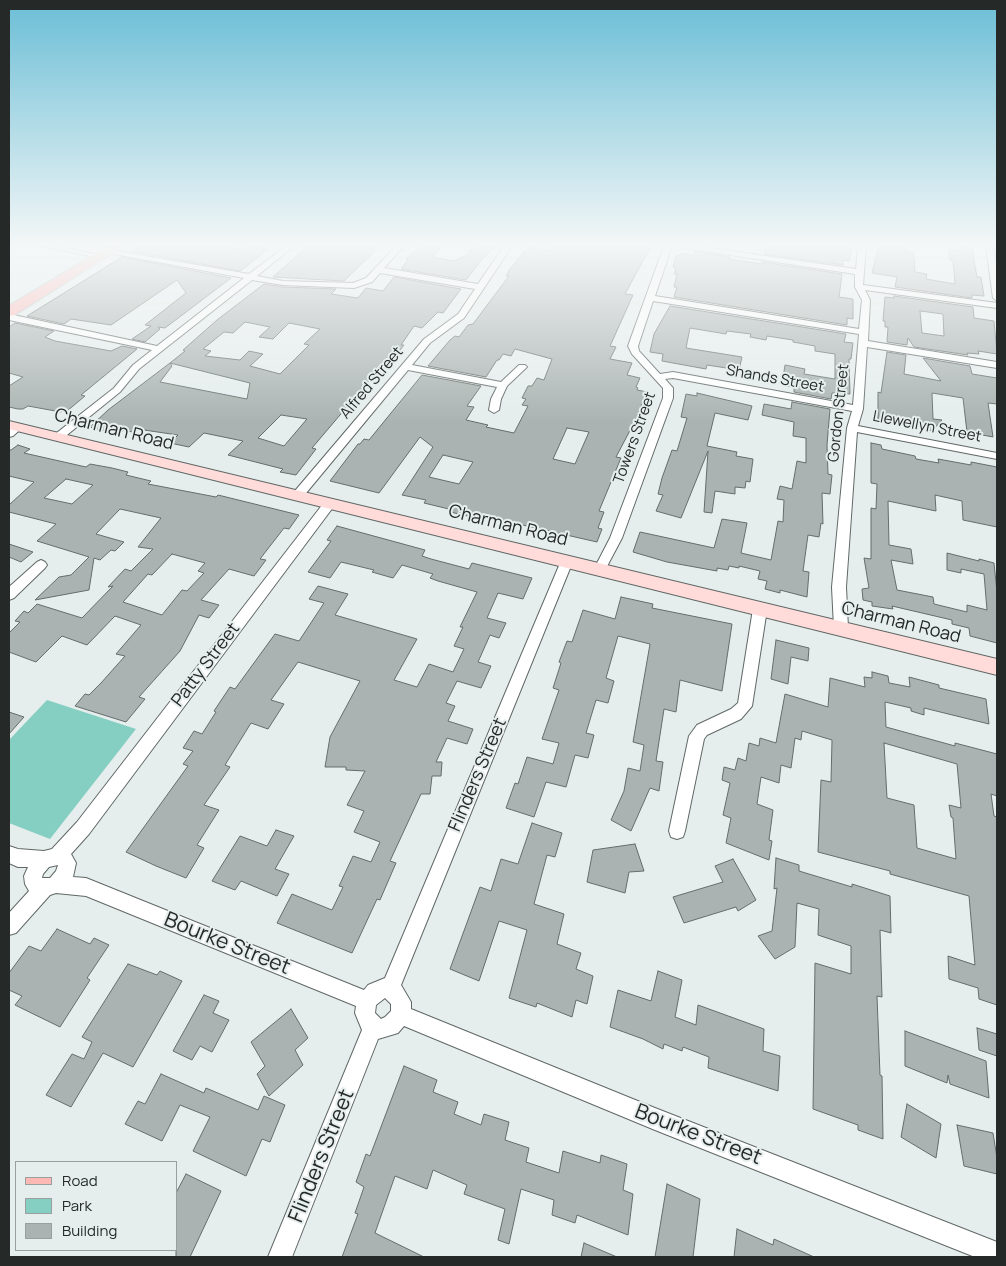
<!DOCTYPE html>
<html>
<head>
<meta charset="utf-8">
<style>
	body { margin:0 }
	#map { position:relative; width:1006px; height:1266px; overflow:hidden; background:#e6eeed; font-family:Manrope,sans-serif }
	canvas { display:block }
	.frame { position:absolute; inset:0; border:10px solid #252928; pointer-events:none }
	.legend { position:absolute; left:15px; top:1161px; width:162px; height:90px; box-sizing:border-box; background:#e6eeed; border:1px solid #999f9e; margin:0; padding:6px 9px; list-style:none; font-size:15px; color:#252928 }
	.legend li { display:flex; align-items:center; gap:10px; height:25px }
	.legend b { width:25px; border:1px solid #999f9e }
</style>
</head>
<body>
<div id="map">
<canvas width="1006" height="1266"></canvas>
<div class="frame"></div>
<ul class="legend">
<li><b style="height:6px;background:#ffb9b5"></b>Road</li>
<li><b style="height:14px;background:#85cec2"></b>Park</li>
<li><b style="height:14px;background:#aab3b1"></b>Building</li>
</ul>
</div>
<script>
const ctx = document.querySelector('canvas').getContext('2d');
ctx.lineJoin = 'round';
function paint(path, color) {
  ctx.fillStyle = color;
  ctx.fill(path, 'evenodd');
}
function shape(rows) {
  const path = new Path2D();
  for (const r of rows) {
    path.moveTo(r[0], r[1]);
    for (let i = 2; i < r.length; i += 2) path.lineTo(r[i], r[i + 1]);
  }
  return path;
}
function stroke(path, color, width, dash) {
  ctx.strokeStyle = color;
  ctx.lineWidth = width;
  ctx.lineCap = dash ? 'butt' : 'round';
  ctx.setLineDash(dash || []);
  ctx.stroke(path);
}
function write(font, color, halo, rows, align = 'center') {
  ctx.font = font + ' Manrope,sans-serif';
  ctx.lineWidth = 4;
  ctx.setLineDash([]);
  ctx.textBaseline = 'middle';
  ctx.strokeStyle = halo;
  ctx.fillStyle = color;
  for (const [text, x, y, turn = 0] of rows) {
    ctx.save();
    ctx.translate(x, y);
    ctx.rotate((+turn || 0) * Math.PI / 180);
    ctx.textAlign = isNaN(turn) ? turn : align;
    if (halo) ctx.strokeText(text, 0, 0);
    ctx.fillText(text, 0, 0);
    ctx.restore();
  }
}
paint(shape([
	[47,700,136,729,50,839,9,823,9,740]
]), '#85cec2');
const building = shape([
	[139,246,198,246,209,248,217,246,241,249,249,246,269,249,240,271,131,251,139,246],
	[308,246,380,246,344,281,273,277,308,246],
	[420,246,444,246,432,257,455,261,467,255,471,249,474,250,476,246,496,246,482,259,466,280,401,269,408,260,406,259,420,246],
	[553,246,629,246,650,248,625,294,633,295,610,346,616,347,610,359,632,363,627,375,640,378,636,387,638,388,637,390,647,392,635,421,616,457,621,458,599,511,604,512,598,528,602,529,597,542,470,513,468,516,462,515,451,512,453,510,424,503,426,500,402,495,433,447,420,437,379,493,330,481,358,444,360,444,364,439,369,440,422,375,481,386,467,406,474,407,466,420,488,425,486,427,514,433,528,406,522,405,526,399,522,398,528,386,532,386,537,378,544,380,552,359,515,349,511,356,503,354,499,360,497,360,486,377,428,366,450,340,455,336,459,337,468,325,473,324,509,276,506,276,510,269,528,247,549,251,553,246],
	[567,428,589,432,575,464,553,459,567,428],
	[443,455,473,462,459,484,429,477,443,455],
	[766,246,802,246,818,248,819,246,852,246,849,261,843,260,843,265,764,254,766,246],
	[879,246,906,246,905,251,914,253,915,272,927,274,926,279,955,284,953,260,950,260,949,249,960,251,959,246,972,246,975,266,977,277,981,277,984,296,972,295,972,298,895,287,897,277,872,273,879,246],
	[694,251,730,257,729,259,761,264,762,262,842,274,839,297,853,299,853,319,847,318,847,325,674,297,677,287,674,287,677,274,674,274,676,268,673,267,676,256,684,253,694,256,694,251],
	[122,257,231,278,165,328,158,327,160,329,145,342,132,339,151,326,145,325,186,293,177,280,111,325,71,319,64,324,27,316,122,257],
	[394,277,461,289,443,313,438,312,422,328,414,326,401,345,404,345,396,355,393,354,381,370,379,369,312,448,316,449,296,475,280,472,283,469,228,455,243,441,204,433,189,447,170,443,178,435,137,429,132,432,124,430,118,435,90,427,108,410,170,363,172,366,160,382,247,399,250,383,170,363,185,351,183,350,217,320,264,284,283,287,336,289,331,294,358,298,366,288,383,291,394,277],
	[245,322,270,327,259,337,273,339,289,323,320,329,304,344,309,345,280,374,250,366,263,354,249,351,240,360,205,356,211,351,203,349,224,332,233,333,245,322],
	[281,415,307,419,284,446,258,438,281,415],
	[894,296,973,307,974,318,994,321,997,354,978,351,979,354,967,353,968,355,914,347,908,338,907,345,887,342,888,327,885,327,885,321,883,321,885,297,894,298,894,296],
	[920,311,943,314,944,336,922,333,920,311],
	[670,306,846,334,844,342,853,343,851,359,849,359,850,394,832,393,831,399,794,392,794,387,782,385,785,365,805,369,804,374,835,379,835,354,815,351,815,346,793,342,793,340,767,336,766,340,750,337,751,334,727,331,726,334,690,328,686,348,742,357,739,370,707,365,706,369,662,361,663,354,650,352,654,334,670,306],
	[15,323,54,331,45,337,55,341,111,351,122,346,137,349,81,395,85,396,67,411,64,410,61,412,28,406,23,409,18,409,9,407,9,386,23,377,9,373,9,327,15,323],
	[887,352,906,355,904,374,941,381,923,358,970,366,972,374,997,378,997,404,988,403,993,437,967,432,963,398,932,393,933,419,942,420,932,431,923,428,923,426,878,419,878,392,881,393,887,352],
	[697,393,752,406,748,420,715,413,707,446,737,452,736,456,753,459,750,482,746,481,745,488,735,487,735,494,715,491,712,513,704,512,708,451,681,518,656,511,663,495,658,494,662,478,672,450,677,451,687,418,681,417,686,394,697,396,697,393],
	[792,402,830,409,827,445,828,474,832,475,830,494,822,493,823,524,821,523,819,537,808,535,803,571,809,572,807,597,780,590,780,593,765,589,767,581,758,579,760,571,739,566,739,568,729,566,728,570,717,568,717,571,667,562,633,552,640,532,714,548,722,519,747,523,741,553,771,560,778,521,783,522,784,500,777,499,780,486,792,489,797,461,806,463,806,438,793,436,794,422,762,415,764,404,791,409,792,402],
	[871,443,881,445,882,449,915,456,916,459,939,463,938,459,971,465,971,462,997,467,997,527,963,520,962,501,935,495,936,511,888,501,889,545,911,549,913,564,891,560,897,590,933,597,934,604,967,612,967,605,987,610,984,574,961,569,961,573,947,570,947,553,979,561,979,559,994,563,997,592,997,643,970,636,969,628,952,624,952,620,892,606,893,609,872,606,872,602,863,600,862,589,869,588,864,558,871,559,871,508,876,509,877,484,871,483,871,443],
	[18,445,30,449,24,453,86,467,90,464,112,468,128,472,126,475,151,481,148,484,216,497,218,495,299,515,289,529,284,528,260,559,266,560,254,576,229,569,201,600,219,605,209,618,199,615,180,651,139,697,145,699,126,722,75,706,85,694,89,695,101,683,125,656,116,654,141,625,115,616,87,645,62,636,36,662,9,652,9,633,20,622,15,621,24,611,28,613,37,604,82,618,113,586,108,587,125,569,131,571,153,549,138,547,161,518,120,509,96,534,124,542,115,551,111,550,100,560,94,558,89,590,35,600,59,577,71,575,89,557,37,541,56,524,9,512,9,505,34,482,9,476,9,450,11,450,18,445],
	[66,479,93,485,72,504,44,498,66,479],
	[172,554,205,563,198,571,204,573,187,591,182,590,162,615,123,602,148,574,152,575,172,554],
	[337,526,425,550,422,556,431,559,469,569,472,563,532,578,523,599,498,593,487,618,506,623,499,638,490,635,478,662,491,666,481,688,457,681,446,703,455,706,448,721,473,729,467,744,447,738,436,762,442,762,441,776,432,776,430,794,421,794,390,861,396,863,380,900,377,899,352,953,277,923,292,894,332,910,343,887,339,886,353,856,371,862,380,842,354,832,364,811,347,805,365,771,346,770,346,767,325,767,330,737,360,681,298,662,271,700,284,704,268,729,251,723,225,765,230,767,204,805,219,810,197,845,204,848,186,878,156,866,126,852,188,766,183,764,193,751,183,748,194,731,202,734,216,712,214,711,230,687,235,689,275,634,299,641,324,603,309,599,318,586,348,594,335,615,417,639,394,680,417,687,429,664,453,672,464,649,454,646,463,627,460,627,477,592,438,581,430,578,433,574,402,565,393,578,372,572,374,570,341,562,330,578,308,572,331,541,327,540,337,526],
	[9,544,33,552,21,562,9,557,9,544],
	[621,597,653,604,652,608,732,624,722,691,680,680,676,712,664,709,656,761,663,762,659,791,650,788,631,831,611,820,624,791,628,768,640,771,644,745,633,742,650,644,618,636,606,678,614,681,608,703,596,700,586,733,594,735,588,758,575,755,566,787,546,782,534,817,506,808,515,783,518,784,527,757,553,764,559,743,542,739,559,690,553,688,561,663,559,662,567,641,572,642,583,610,615,619,621,597],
	[776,640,809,648,808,661,791,657,788,684,771,679,776,640],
	[872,672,888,676,889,683,910,687,909,677,939,685,939,688,986,699,989,724,924,708,924,715,911,711,911,708,885,702,886,727,955,746,955,743,997,754,997,796,991,794,994,816,997,817,997,1005,979,999,978,988,949,979,948,956,975,965,969,896,890,874,890,871,818,852,821,780,831,782,832,740,802,731,801,740,795,738,791,768,781,765,779,783,761,777,757,804,773,810,769,840,772,841,769,860,726,843,731,818,723,815,730,783,722,780,724,767,735,770,738,758,746,761,749,743,759,746,760,738,776,743,785,694,828,707,830,678,865,687,864,677,872,678,872,672],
	[884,743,957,764,961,808,949,805,951,817,953,818,956,859,917,848,914,805,887,798,884,743],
	[9,712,24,717,9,734,9,712],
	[532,823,562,833,555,857,547,855,534,904,564,914,557,944,581,953,576,969,593,976,587,1004,576,1000,572,1017,537,1003,536,1007,509,998,527,930,499,921,479,981,450,969,480,887,491,891,501,859,518,864,532,823],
	[276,830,294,836,275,869,289,874,277,896,241,881,235,890,212,881,240,836,267,846,276,830],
	[635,844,644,871,629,872,625,893,587,882,593,850,635,844],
	[776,858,799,865,799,871,852,887,852,884,890,896,891,933,880,930,882,997,877,996,880,1075,882,1076,883,1139,858,1130,858,1125,813,1109,815,963,851,974,851,946,818,935,819,909,797,903,795,947,775,959,758,936,772,931,777,888,774,889,776,858],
	[733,859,756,900,738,911,736,907,684,923,673,897,723,882,715,866,733,859],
	[57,929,90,944,94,938,109,945,87,978,90,980,60,1027,15,1005,22,996,9,990,9,973,29,946,41,951,57,929],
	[128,964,157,975,160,971,182,981,133,1067,103,1053,71,1107,46,1095,72,1054,84,1059,92,1042,82,1037,128,964],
	[658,971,682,980,675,1017,696,1025,698,1005,764,1029,763,1051,780,1056,778,1091,708,1068,709,1057,683,1047,682,1051,664,1044,663,1049,643,1039,610,1027,618,990,651,1001,658,971],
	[204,995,219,1001,213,1013,229,1020,212,1052,200,1046,192,1060,173,1051,204,995],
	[291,1009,308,1038,295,1050,303,1065,269,1096,257,1074,265,1066,251,1042,291,1009],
	[977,1028,997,1034,997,1056,979,1050,977,1028],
	[905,1031,986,1061,989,1098,950,1084,948,1075,947,1083,905,1066,905,1031],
	[404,1066,437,1080,433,1092,458,1102,454,1114,481,1125,484,1114,509,1122,505,1140,529,1148,526,1162,559,1173,563,1151,600,1163,601,1155,627,1164,623,1190,633,1194,628,1235,577,1215,575,1223,552,1215,554,1200,521,1189,509,1244,498,1240,505,1209,464,1194,467,1185,433,1170,427,1189,395,1176,375,1233,424,1257,342,1257,358,1214,355,1213,364,1187,356,1182,366,1154,370,1156,404,1066],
	[161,1074,204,1093,206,1088,258,1110,264,1096,285,1105,270,1142,262,1139,246,1176,193,1151,210,1117,180,1105,162,1141,125,1124,138,1101,145,1104,161,1074],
	[907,1104,941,1124,936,1158,901,1137,907,1104],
	[957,1125,993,1133,997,1158,997,1174,964,1166,957,1125],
	[186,1174,221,1191,190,1257,176,1257,176,1193,186,1174],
	[667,1184,700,1199,693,1257,655,1257,667,1184],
	[737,1229,773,1245,774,1239,814,1257,734,1257,737,1229],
	[584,1243,617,1257,581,1257,584,1243]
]);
paint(building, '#aab3b1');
stroke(building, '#656d6b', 1);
const minor = shape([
	[40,246,55,246,104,256,100,258,40,246],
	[286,246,294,246,257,276,283,281,353,283,366,278,396,246,404,246,384,268,478,284,504,246,512,246,464,318,430,343,412,365,501,382,519,365,525,365,527,367,507,386,501,399,499,410,494,413,489,410,491,399,497,387,408,370,302,498,294,498,292,495,294,492,424,339,458,314,475,289,380,273,372,282,354,288,283,285,252,280,139,369,120,392,62,439,54,439,53,437,54,435,114,388,133,365,152,350,9,320,9,314,157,346,244,278,109,253,105,251,106,249,249,274,286,246],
	[664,246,672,246,655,296,859,329,862,300,855,287,855,274,684,248,680,246,697,246,856,269,858,246,866,246,863,285,997,303,997,308,865,290,870,300,868,341,997,362,997,368,867,347,863,409,858,426,997,453,997,459,857,432,846,587,848,628,846,632,841,633,836,632,834,628,832,587,847,428,852,411,673,378,665,379,673,388,673,398,622,538,604,572,600,574,596,572,594,569,610,538,663,398,663,388,632,354,628,346,664,246],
	[653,301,859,334,853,405,673,372,660,374,639,351,638,346,653,301],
	[986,246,994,246,997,270,997,301,993,298,986,246],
	[18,424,23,427,13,436,9,437,9,429,18,424],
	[330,499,336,503,334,506,89,834,71,854,76,863,73,877,86,878,364,990,368,985,385,978,561,561,563,558,567,556,571,558,573,561,401,985,411,1002,411,1009,655,1108,997,1242,997,1257,975,1257,655,1130,404,1026,398,1033,378,1039,292,1257,268,1257,362,1030,355,1013,356,1006,86,896,56,893,50,895,16,933,9,935,9,913,29,891,25,884,24,876,28,867,18,867,9,863,9,846,18,849,44,851,52,849,77,822,326,500,330,499],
	[58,865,56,871,50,878,42,878,43,874,49,867,58,865],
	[385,998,391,1004,391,1011,385,1017,381,1019,375,1013,376,1005,385,998],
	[41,560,45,562,47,565,45,568,14,598,9,600,9,587,37,562,41,560],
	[760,604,765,605,767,609,752,706,741,719,707,735,704,739,685,831,683,837,677,839,671,837,669,831,689,736,697,725,731,709,738,703,753,609,755,605,760,604]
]);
const secondary = shape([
	[9,421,997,659,997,675,9,429,9,421]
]);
const primary = shape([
	[109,246,123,246,14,315,9,316,9,306,109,246]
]);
stroke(minor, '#606866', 2);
stroke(secondary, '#606866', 2);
stroke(primary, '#c6c7c7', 3);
paint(minor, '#fff');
paint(secondary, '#ffdcda');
paint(primary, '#ffb9b5');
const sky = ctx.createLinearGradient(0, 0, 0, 423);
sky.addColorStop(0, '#6bbed6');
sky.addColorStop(0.58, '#f4f7f7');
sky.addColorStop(1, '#f4f7f700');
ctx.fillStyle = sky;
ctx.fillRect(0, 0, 1006, 423);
write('15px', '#252928', '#e6eeed', [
	["Shands Street",775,379,10],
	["Alfred Street",372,383,-50],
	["Gordon Street",839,413,-84],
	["Llewellyn Street",927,427,11],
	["Towers Street",635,438,-70]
]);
write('18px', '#252928', '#e6eeed', [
	["Charman Road",114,430,14],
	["Charman Road",508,526,14],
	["Charman Road",901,623,14],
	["Patty Street",206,665,-53],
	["Flinders Street",478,775,-67]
]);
write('21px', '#252928', '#e6eeed', [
	["Bourke Street",227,944,22],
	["Bourke Street",698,1135,21],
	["Flinders Street",322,1156,-68]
]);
</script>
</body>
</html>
